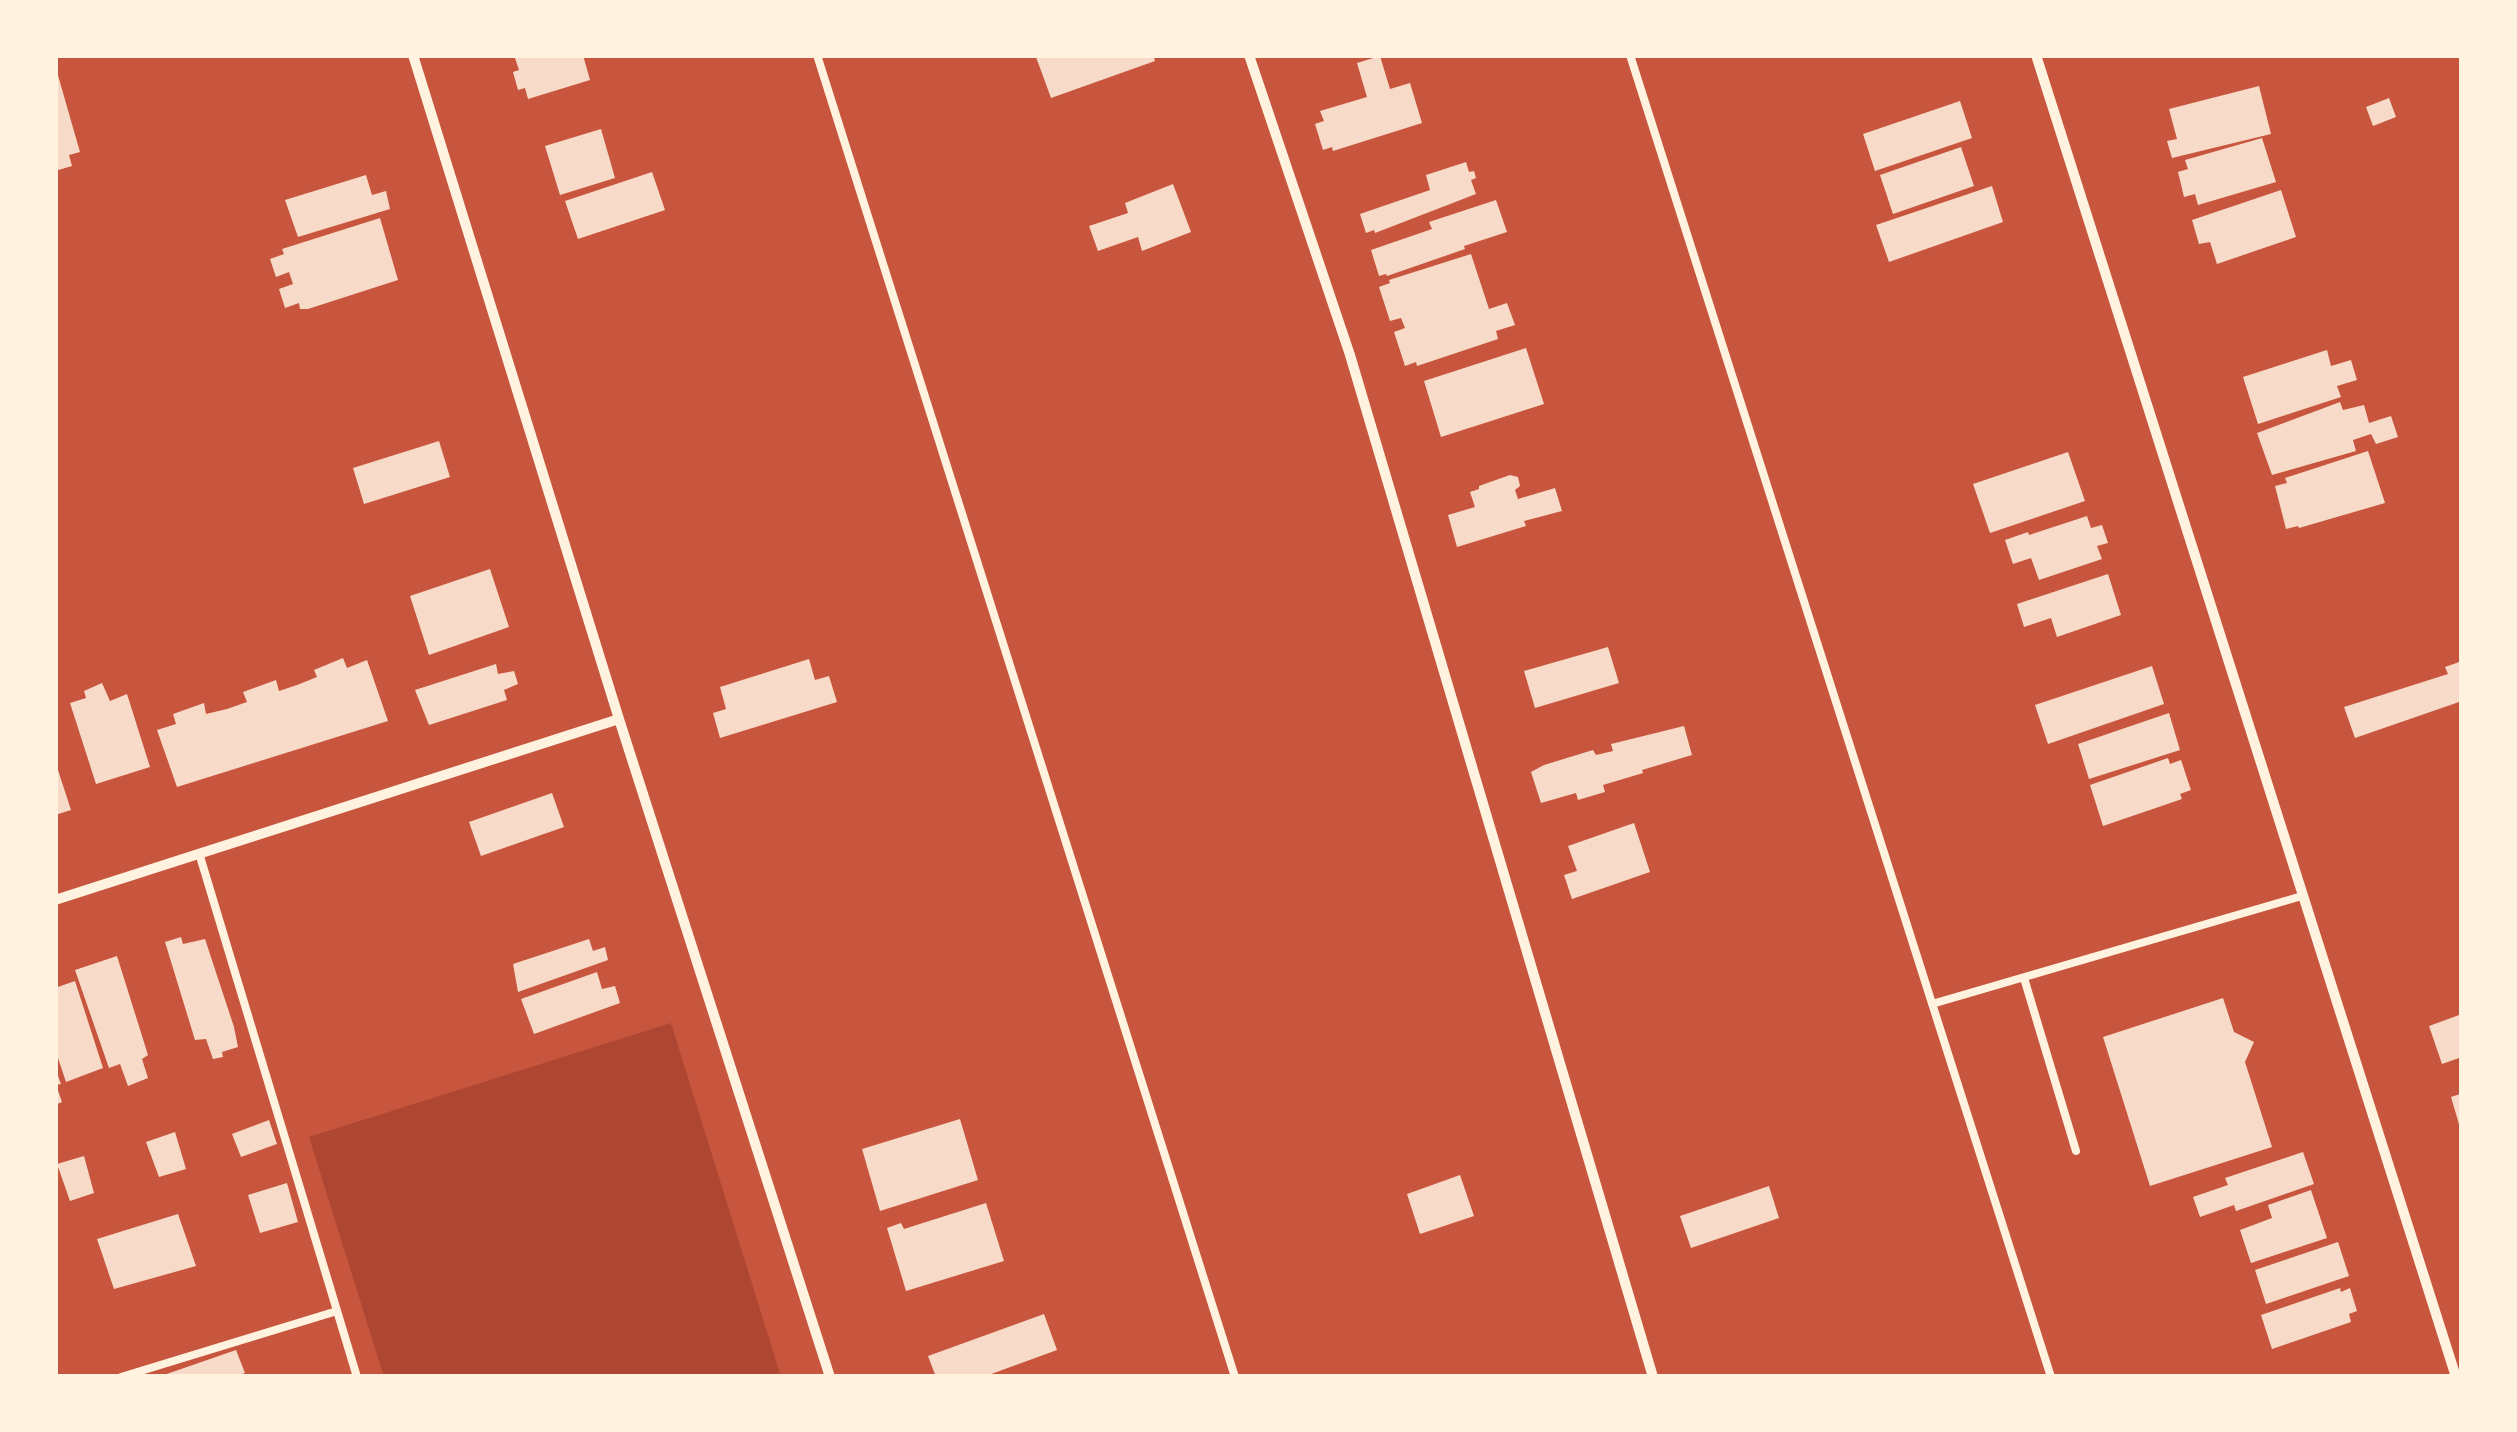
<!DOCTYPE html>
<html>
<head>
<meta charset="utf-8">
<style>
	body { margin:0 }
	#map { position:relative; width:2517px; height:1432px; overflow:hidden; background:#c8553d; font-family:"Fira Sans Condensed",sans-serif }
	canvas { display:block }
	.frame { position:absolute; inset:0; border:58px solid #fff3e0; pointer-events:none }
</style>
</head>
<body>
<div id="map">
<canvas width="2517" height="1432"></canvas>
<div class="frame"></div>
</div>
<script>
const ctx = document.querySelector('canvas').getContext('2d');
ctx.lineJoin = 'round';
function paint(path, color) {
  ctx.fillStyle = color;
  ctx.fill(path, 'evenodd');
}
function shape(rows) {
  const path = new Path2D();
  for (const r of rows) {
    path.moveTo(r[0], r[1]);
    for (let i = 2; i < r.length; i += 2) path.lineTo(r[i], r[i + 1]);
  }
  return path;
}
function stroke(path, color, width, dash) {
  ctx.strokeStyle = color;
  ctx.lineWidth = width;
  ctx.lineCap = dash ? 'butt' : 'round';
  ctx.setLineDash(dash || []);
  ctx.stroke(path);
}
paint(shape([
	[671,1023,781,1377,384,1377,309,1137]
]), '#ae4732');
paint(shape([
	[514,55,583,55,590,80,528,99,525,88,518,90,513,72,519,70],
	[1042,55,1153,55,1155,61,1051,98,1036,57],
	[1380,56,1390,89,1410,83,1422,123,1333,151,1332,147,1323,150,1315,124,1324,121,1320,111,1367,97,1357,63],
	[55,65,80,152,69,155,72,166,55,171],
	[2259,86,2271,134,2172,158,2167,141,2177,139,2169,109],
	[2389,98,2396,117,2373,126,2366,107],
	[1960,101,1972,138,1875,171,1863,134],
	[601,129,615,178,560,195,545,146],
	[2262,138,2276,182,2198,205,2195,194,2184,197,2178,172,2188,169,2185,160],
	[1961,147,1974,186,1893,214,1880,175],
	[1466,162,1469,172,1474,171,1476,178,1471,180,1476,194,1375,233,1374,230,1366,233,1360,214,1430,190,1426,175],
	[652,172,665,210,578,239,565,201],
	[366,175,372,195,386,191,390,209,298,237,285,200],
	[1173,184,1191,232,1142,251,1138,237,1098,251,1089,226,1128,213,1125,203],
	[1992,186,2003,222,1889,262,1876,225],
	[2281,190,2296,237,2217,264,2210,242,2199,244,2192,220],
	[1496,200,1507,232,1464,246,1465,249,1387,276,1386,274,1379,276,1371,250,1432,229,1429,222],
	[380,218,398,280,308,309,300,309,299,303,285,308,279,289,293,284,289,272,276,277,270,259,284,254,282,249],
	[1471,254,1489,309,1507,303,1515,325,1496,331,1498,339,1417,366,1416,362,1405,366,1394,332,1405,328,1401,318,1390,321,1379,287,1390,283,1389,280],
	[1526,348,1544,404,1441,437,1424,381],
	[2327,350,2331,366,2351,360,2357,380,2337,386,2341,397,2258,424,2243,377],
	[2340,402,2343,410,2364,405,2369,423,2391,416,2398,437,2376,444,2371,434,2353,440,2356,451,2272,475,2257,433],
	[439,441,450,477,364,504,353,468],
	[2368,451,2385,503,2299,528,2298,526,2286,529,2275,486,2287,483,2285,478],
	[2068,452,2085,501,1990,533,1973,484],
	[1510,475,1518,477,1520,486,1515,490,1518,499,1555,488,1562,511,1524,521,1526,526,1457,547,1448,515,1475,507,1470,492,1479,489,1479,486],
	[2087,516,2091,528,2102,525,2108,543,2097,546,2102,559,2039,580,2031,558,2013,564,2005,540,2028,532,2029,535],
	[490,569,509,627,429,655,410,596],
	[2108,574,2121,615,2057,637,2051,618,2024,627,2017,604],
	[1608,647,1619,683,1535,708,1524,671],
	[343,658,347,668,367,660,388,721,177,787,157,730,176,724,173,714,204,703,206,714,227,709,247,702,243,692,276,680,279,691,297,685,317,677,314,670],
	[809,659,815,680,829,676,837,702,720,738,713,713,726,709,720,687],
	[2462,661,2462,701,2355,738,2344,707,2448,674,2445,667],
	[496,664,498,674,514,671,518,684,504,690,507,700,429,725,415,690],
	[2152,666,2164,704,2048,744,2035,705],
	[102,683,110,701,127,694,150,767,96,784,70,703,86,698,84,691],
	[2169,713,2180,750,2089,779,2078,744],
	[1684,726,1692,755,1642,770,1643,773,1603,785,1605,792,1578,800,1576,793,1541,803,1531,772,1544,765,1593,750,1596,755,1613,751,1611,744],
	[2168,758,2170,764,2181,760,2191,790,2180,794,2182,799,2103,826,2090,785],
	[56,764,71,810,55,815,55,765],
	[552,793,564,827,481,856,469,822],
	[1634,823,1650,872,1572,899,1564,875,1577,871,1568,846],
	[181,937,183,944,205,939,234,1027,238,1047,222,1052,223,1057,213,1059,206,1039,195,1040,165,942],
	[589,939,593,951,605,947,608,960,518,992,513,964],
	[117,956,148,1055,142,1059,148,1078,128,1086,120,1064,109,1068,75,970],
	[597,972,602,989,615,986,620,1003,534,1034,521,999],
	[75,981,103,1068,66,1082,55,1049,55,988],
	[2223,998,2234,1032,2254,1042,2245,1062,2272,1147,2150,1186,2103,1037],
	[2462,1014,2462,1057,2442,1064,2429,1026],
	[55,1068,61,1084,56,1085,62,1102,55,1105],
	[2460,1094,2462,1100,2461,1131,2451,1097],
	[960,1119,978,1180,880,1211,862,1149],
	[269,1120,277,1144,241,1157,232,1134],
	[175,1132,186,1169,159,1177,146,1142],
	[2303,1152,2314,1184,2236,1211,2234,1205,2200,1217,2193,1197,2228,1185,2225,1178],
	[84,1156,94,1193,70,1201,57,1164],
	[1460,1175,1474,1216,1420,1234,1407,1194],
	[287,1183,298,1222,260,1233,248,1195],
	[1769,1186,1779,1218,1691,1248,1680,1216],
	[2311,1190,2327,1238,2251,1263,2240,1230,2272,1218,2268,1205],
	[986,1203,1004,1261,906,1291,887,1228,901,1223,904,1229],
	[178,1214,196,1266,114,1289,97,1239],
	[2338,1242,2349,1276,2266,1304,2255,1270],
	[2340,1288,2341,1292,2350,1288,2357,1311,2349,1314,2351,1322,2272,1349,2261,1315],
	[1044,1314,1057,1350,983,1377,936,1377,928,1356],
	[236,1350,245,1373,233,1377,158,1377]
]), '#f7dbc8');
stroke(shape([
	[817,55,1235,1377],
	[1630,55,2051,1377],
	[199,853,357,1377],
	[2024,978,2076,1151],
	[1932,1004,2302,896],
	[121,1377,337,1311]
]), '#fff3e0', 8);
stroke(shape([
	[413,55,619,719,830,1377],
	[1249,55,1350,355,1653,1377],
	[2036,55,2456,1377],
	[55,900,619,719]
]), '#fff3e0', 10);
</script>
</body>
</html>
